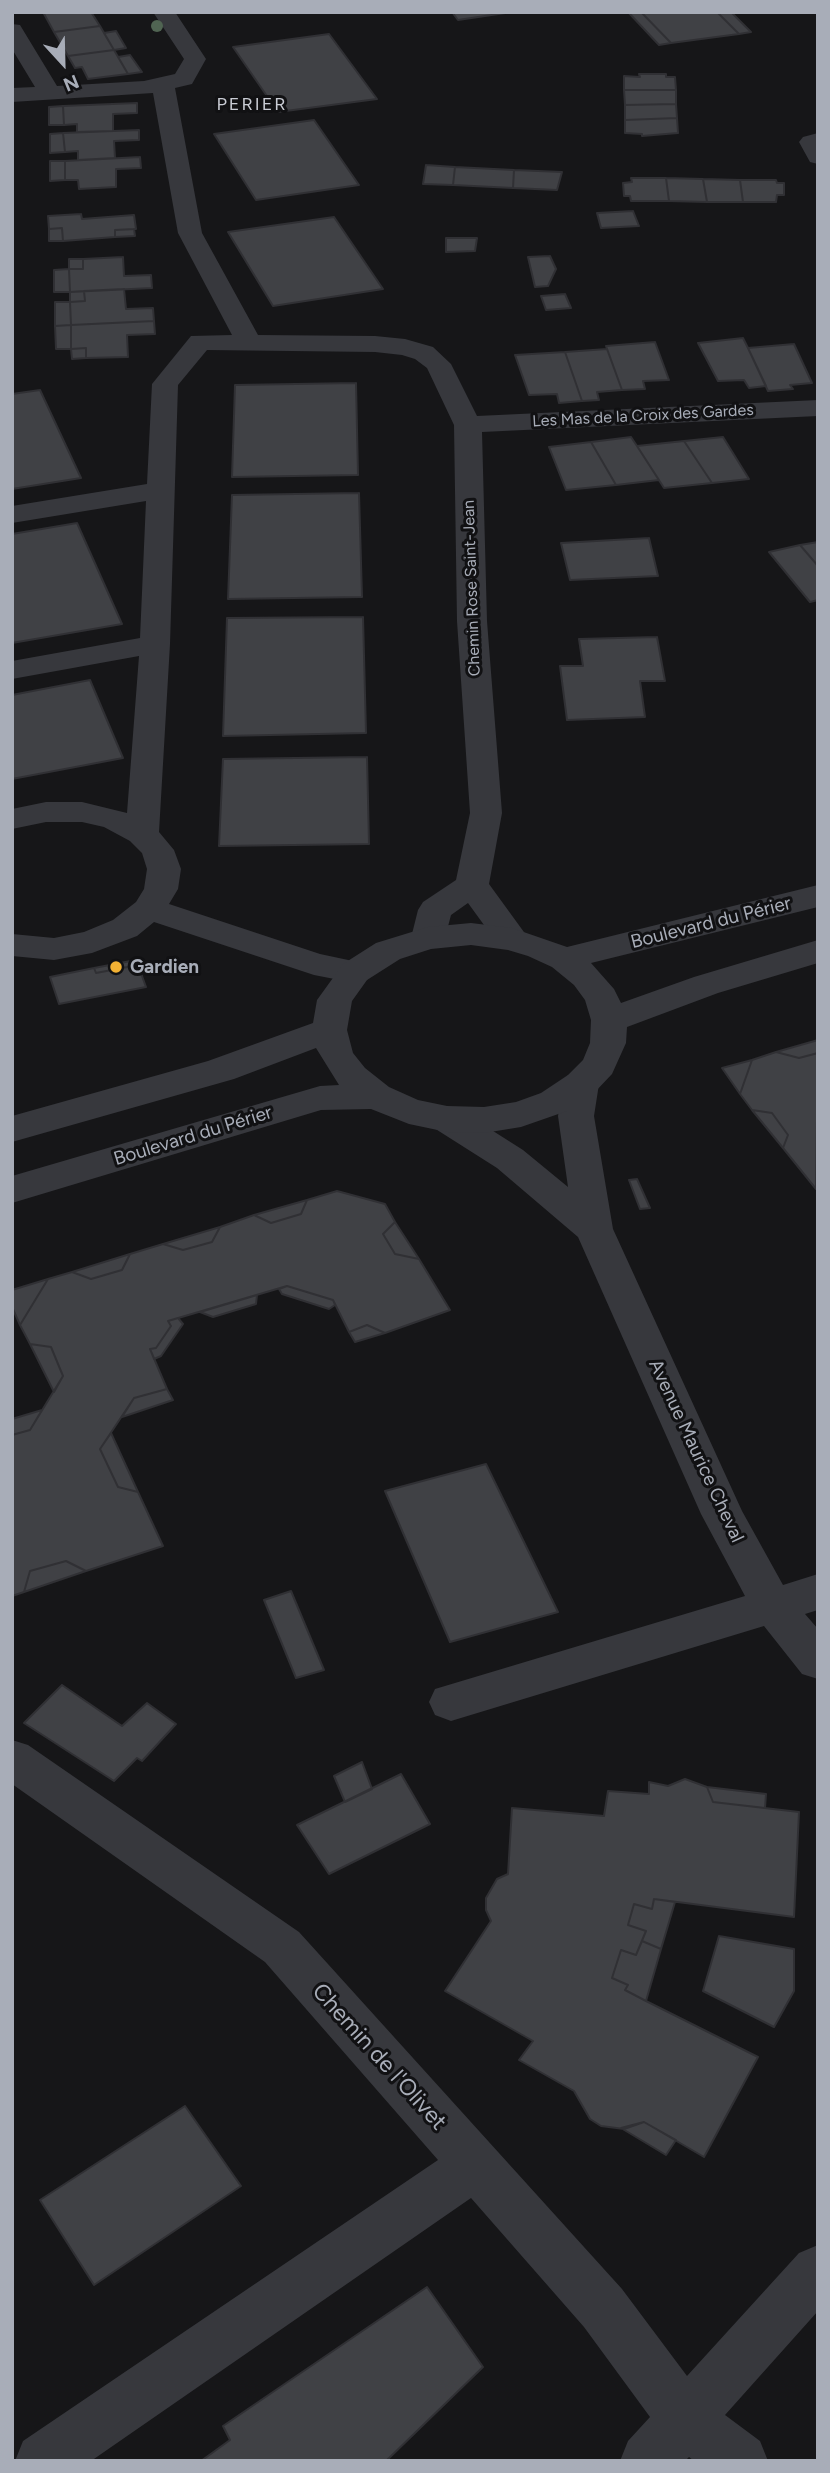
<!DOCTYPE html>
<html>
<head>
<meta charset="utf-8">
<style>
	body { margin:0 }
	#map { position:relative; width:830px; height:2473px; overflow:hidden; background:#161618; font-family:Figtree,sans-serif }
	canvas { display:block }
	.frame { position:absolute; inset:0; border:14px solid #a8adb8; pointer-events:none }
	.north { position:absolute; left:28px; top:28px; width:70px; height:70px; -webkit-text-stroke:5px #111113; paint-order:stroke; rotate:158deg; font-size:19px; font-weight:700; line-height:28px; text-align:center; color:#a8adb8 }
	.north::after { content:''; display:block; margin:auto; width:24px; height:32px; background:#a8adb8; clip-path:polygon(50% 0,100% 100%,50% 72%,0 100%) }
</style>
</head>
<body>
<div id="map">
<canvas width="830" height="2473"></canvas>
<div class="frame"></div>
<div class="north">N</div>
</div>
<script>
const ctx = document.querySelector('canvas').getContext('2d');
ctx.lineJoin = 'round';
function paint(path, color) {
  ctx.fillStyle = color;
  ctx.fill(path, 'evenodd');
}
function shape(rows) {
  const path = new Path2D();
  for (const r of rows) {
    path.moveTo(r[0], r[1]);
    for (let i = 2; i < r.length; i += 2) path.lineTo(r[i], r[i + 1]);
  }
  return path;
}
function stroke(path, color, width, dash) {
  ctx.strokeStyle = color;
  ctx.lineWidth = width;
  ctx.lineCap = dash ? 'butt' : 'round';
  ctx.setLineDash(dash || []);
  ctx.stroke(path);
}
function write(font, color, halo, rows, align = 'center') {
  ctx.font = font + ' Figtree,sans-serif';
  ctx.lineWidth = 6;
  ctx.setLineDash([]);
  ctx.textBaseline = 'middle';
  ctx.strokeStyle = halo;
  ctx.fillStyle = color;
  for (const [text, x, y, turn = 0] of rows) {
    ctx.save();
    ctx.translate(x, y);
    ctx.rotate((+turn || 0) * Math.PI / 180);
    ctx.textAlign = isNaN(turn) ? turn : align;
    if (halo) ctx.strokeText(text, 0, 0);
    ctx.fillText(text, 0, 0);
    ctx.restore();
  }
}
const building = shape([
	[43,12,91,12,100,26,54,32,43,12],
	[452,12,512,12,458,20,452,12],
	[628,12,641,12,671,43,659,45,628,12],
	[641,12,717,12,739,34,671,43,641,12],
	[717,12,731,12,751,32,739,34,717,12],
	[100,26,114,50,68,56,54,32,100,26],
	[116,31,126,48,114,50,104,33,116,31],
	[329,34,377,99,278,112,233,47,329,34],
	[114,50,128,74,88,79,82,67,75,68,68,56,114,50],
	[130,55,142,72,128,74,118,57,130,55],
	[639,74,666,74,666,77,675,77,676,90,624,90,624,76,640,77,639,74],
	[624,90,676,90,676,104,625,105,624,90],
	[137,103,137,113,113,114,113,131,77,132,77,124,64,125,63,106,137,103],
	[676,104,677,118,625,120,625,105,676,104],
	[63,106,64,125,49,125,49,107,63,106],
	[677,118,678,133,642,136,642,134,625,133,625,120,677,118],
	[314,120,359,185,256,200,214,134,314,120],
	[139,130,139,140,114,141,115,158,78,160,78,151,65,152,63,133,139,130],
	[63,133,65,152,50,153,50,134,63,133],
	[140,157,141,168,116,169,116,187,79,189,78,180,65,180,65,161,140,157],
	[50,161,65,161,65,180,50,181,50,161],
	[426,165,455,167,453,185,423,184,426,165],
	[455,167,514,170,513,188,453,185,455,167],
	[514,170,562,172,557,190,513,188,514,170],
	[631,178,666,178,669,201,631,201,630,196,624,196,623,183,632,182,631,178],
	[666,178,703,179,707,202,669,201,666,178],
	[703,179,740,180,743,202,707,202,703,179],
	[740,180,776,180,777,183,784,183,784,195,777,195,776,202,743,202,740,180],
	[633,211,639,226,601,228,597,213,633,211],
	[81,214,82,219,134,215,136,229,115,230,115,237,63,241,62,228,49,229,48,216,81,214],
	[334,217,383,289,273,306,228,232,334,217],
	[62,228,63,241,49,241,49,229,62,228],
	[134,229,135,236,115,237,115,230,134,229],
	[446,238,477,238,475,251,446,252,446,238],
	[550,256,556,269,548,286,535,287,528,257,550,256],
	[123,257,124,276,151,275,152,288,70,292,69,269,83,269,83,259,123,257],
	[69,259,83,259,83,269,69,269,69,259],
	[69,269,70,292,54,292,54,270,69,269],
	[124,289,126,309,153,308,154,321,71,325,70,302,85,301,84,291,124,289],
	[84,291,85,301,70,302,70,292,84,291],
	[565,294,571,308,546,310,541,296,565,294],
	[55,302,70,302,71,325,55,326,55,302],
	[154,321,155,334,127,335,128,357,86,358,86,348,71,349,71,325,154,321],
	[71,325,71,349,56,349,55,326,71,325],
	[743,338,748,348,766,386,749,388,744,380,718,381,698,343,743,338],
	[655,342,669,380,643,381,645,389,622,390,606,346,655,342],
	[794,344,812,383,790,385,793,389,768,391,748,348,794,344],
	[86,348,86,358,72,359,71,349,86,348],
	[607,349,622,390,597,392,599,400,582,401,565,352,607,349],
	[565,352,582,401,559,403,557,394,529,395,515,355,565,352],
	[356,383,358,475,232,477,235,385,356,383],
	[40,390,81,478,12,489,12,394,40,390],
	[631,437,637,446,659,480,616,485,591,442,631,437],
	[723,437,749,479,712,483,684,441,723,437],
	[684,441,712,483,664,488,637,446,684,441],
	[591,442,616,485,566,490,549,447,591,442],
	[359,493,362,597,228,599,232,495,359,493],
	[77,523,122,624,12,643,12,534,77,523],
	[649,538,658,576,570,580,561,543,649,538],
	[818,542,818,566,800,545,818,542],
	[800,545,818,566,818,600,810,602,769,552,800,545],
	[363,617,366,733,223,736,227,618,363,617],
	[657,637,665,681,640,681,645,717,567,720,560,666,583,666,579,639,657,637],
	[90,680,123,758,12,779,12,695,90,680],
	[367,757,369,844,219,846,223,759,367,757],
	[136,960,138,965,96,973,94,968,136,960],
	[138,965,146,987,59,1004,50,977,94,968,96,973,138,965],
	[818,1040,818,1053,799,1058,776,1052,818,1040],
	[776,1052,799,1058,818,1053,816,1189,783,1148,788,1135,772,1113,752,1110,740,1094,752,1060,776,1052],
	[752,1060,740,1094,722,1068,752,1060],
	[752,1110,772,1113,788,1135,783,1148,752,1110],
	[637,1179,650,1208,640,1209,629,1180,637,1179],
	[337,1191,385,1204,395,1222,383,1234,395,1254,419,1259,450,1310,385,1333,367,1325,349,1332,333,1300,287,1286,168,1321,171,1326,156,1348,150,1349,167,1389,134,1398,100,1449,118,1487,138,1492,163,1546,86,1571,66,1561,30,1571,24,1592,12,1596,12,1435,30,1430,63,1376,51,1347,30,1344,20,1325,48,1279,72,1272,91,1279,122,1270,130,1254,163,1244,183,1250,212,1242,220,1227,254,1215,271,1223,301,1214,307,1200,337,1191],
	[307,1200,301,1214,271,1223,254,1215,307,1200],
	[395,1222,419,1259,395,1254,383,1234,395,1222],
	[220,1227,212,1242,183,1250,163,1244,220,1227],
	[130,1254,122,1270,91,1279,72,1272,130,1254],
	[48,1279,20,1325,12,1307,12,1290,48,1279],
	[287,1286,333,1300,335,1305,329,1309,282,1294,279,1289,287,1286],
	[257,1295,256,1304,213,1317,200,1312,257,1295],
	[178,1318,183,1324,161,1356,154,1359,150,1349,156,1348,171,1326,168,1321,178,1318],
	[367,1325,385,1333,355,1342,349,1332,367,1325],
	[30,1344,51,1347,63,1376,54,1392,30,1344],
	[167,1389,173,1400,122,1417,134,1398,167,1389],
	[42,1410,30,1430,12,1435,12,1419,42,1410],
	[111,1433,138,1492,118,1487,100,1449,111,1433],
	[486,1464,558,1612,450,1642,385,1491,486,1464],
	[66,1561,86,1571,24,1592,30,1571,66,1561],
	[291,1591,324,1670,296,1678,264,1600,291,1591],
	[62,1685,122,1726,147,1703,176,1724,142,1761,137,1758,114,1781,24,1723,62,1685],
	[362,1762,372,1789,345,1802,334,1776,362,1762],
	[401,1774,430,1824,329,1874,297,1825,401,1774],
	[685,1779,707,1787,713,1802,799,1812,794,1917,654,1899,652,1909,634,1904,628,1925,646,1931,636,1955,621,1950,612,1978,628,1985,625,1990,646,2001,758,2057,704,2157,644,2122,624,2129,601,2126,590,2119,574,2091,519,2060,533,2041,445,1991,491,1921,486,1910,486,1898,497,1879,508,1874,512,1808,604,1816,608,1791,649,1794,649,1782,668,1786,685,1779],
	[707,1787,766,1794,765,1808,713,1802,707,1787],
	[654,1899,675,1902,661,1949,642,1941,646,1931,628,1925,634,1904,652,1909,654,1899],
	[719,1936,794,1949,794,1991,774,2027,703,1991,719,1936],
	[642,1941,661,1949,646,2001,625,1990,628,1985,612,1978,621,1950,636,1955,642,1941],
	[185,2106,241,2186,94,2285,40,2200,185,2106],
	[644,2122,676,2140,666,2155,621,2128,644,2122],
	[427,2287,483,2367,386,2461,201,2461,230,2440,223,2426,427,2287]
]);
paint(building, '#404145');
stroke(building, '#303034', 2);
paint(shape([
	[153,12,175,12,206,59,192,84,175,88,202,233,258,335,375,336,405,339,433,347,451,364,477,416,818,400,818,416,482,432,487,621,502,813,489,884,529,939,524,947,512,950,500,947,468,903,451,915,445,938,440,946,428,949,416,946,411,938,418,910,423,902,456,880,470,813,457,621,454,425,427,368,415,359,402,355,375,352,207,350,178,385,170,644,159,832,174,850,181,869,178,889,169,904,320,954,367,964,372,972,367,980,355,983,314,975,154,922,137,936,92,953,54,960,12,956,12,934,54,938,84,932,113,920,136,902,144,889,147,869,142,853,130,841,104,827,82,822,46,822,12,829,12,809,46,802,82,802,127,813,139,656,12,679,12,661,140,638,146,501,12,523,12,506,147,484,152,384,191,336,232,335,178,233,153,93,12,102,12,88,35,87,12,49,12,24,20,25,57,86,144,81,175,74,184,59,153,12],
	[818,133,818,164,810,162,799,142,803,137,818,133],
	[581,1072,594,1075,599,1084,594,1116,613,1229,742,1511,783,1585,818,1574,818,1610,805,1614,818,1629,818,1679,802,1674,764,1626,451,1721,435,1715,429,1702,435,1689,745,1596,701,1514,578,1237,497,1168,434,1128,429,1119,434,1110,447,1106,460,1110,523,1150,568,1187,558,1116,563,1084,568,1075,581,1072],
	[12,1740,28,1745,299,1932,622,2289,687,2376,799,2253,818,2245,818,2311,725,2415,760,2441,768,2461,694,2461,689,2457,685,2461,620,2461,628,2441,650,2417,584,2327,471,2198,91,2461,15,2461,23,2441,438,2160,265,1962,12,1784,12,1740]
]), '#37383d');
paint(shape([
	[818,885,818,907,591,963,614,989,621,1003,694,977,818,940,818,963,718,993,627,1027,626,1043,612,1074,594,1093,567,1111,521,1127,484,1133,447,1132,409,1124,371,1109,321,1110,12,1203,12,1176,320,1086,339,1085,316,1048,234,1079,12,1142,12,1116,208,1061,313,1023,317,1000,343,964,376,943,428,927,471,923,512,928,567,947,818,885],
	[471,945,508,950,528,956,552,967,574,985,585,1000,591,1020,590,1043,583,1060,568,1075,541,1093,516,1102,484,1107,447,1106,418,1100,389,1087,365,1068,353,1053,347,1030,352,1001,367,980,400,959,431,949,471,945]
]), '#37383d');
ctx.fillStyle = '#506452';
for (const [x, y] of [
	[157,26]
]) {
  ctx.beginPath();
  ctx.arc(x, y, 6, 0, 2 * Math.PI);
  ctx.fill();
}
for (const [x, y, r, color] of [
	[116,967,7,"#f2b134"]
]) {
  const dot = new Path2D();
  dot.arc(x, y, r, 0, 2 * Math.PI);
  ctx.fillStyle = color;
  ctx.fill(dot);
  stroke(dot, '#111113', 2.5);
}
write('16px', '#a8adb8', '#111113', [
	["Les Mas de la Croix des Gardes",643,416,-3],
	["Chemin Rose Saint-Jean",472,588,-92]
]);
ctx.letterSpacing = '2px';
write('18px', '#c9ccd4', '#111113', [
	["PERIER",252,105]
]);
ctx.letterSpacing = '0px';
write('19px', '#a8adb8', '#111113', [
	["Boulevard du Périer",711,923,-14],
	["Boulevard du Périer",193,1136,-17],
	["Avenue Maurice Cheval",696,1451,65]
]);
write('bold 19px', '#a8adb8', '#111113', [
	["Gardien",130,967]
], 'left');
write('23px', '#a8adb8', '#111113', [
	["Chemin de l'Olivet",379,2057,48]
]);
</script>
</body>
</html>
